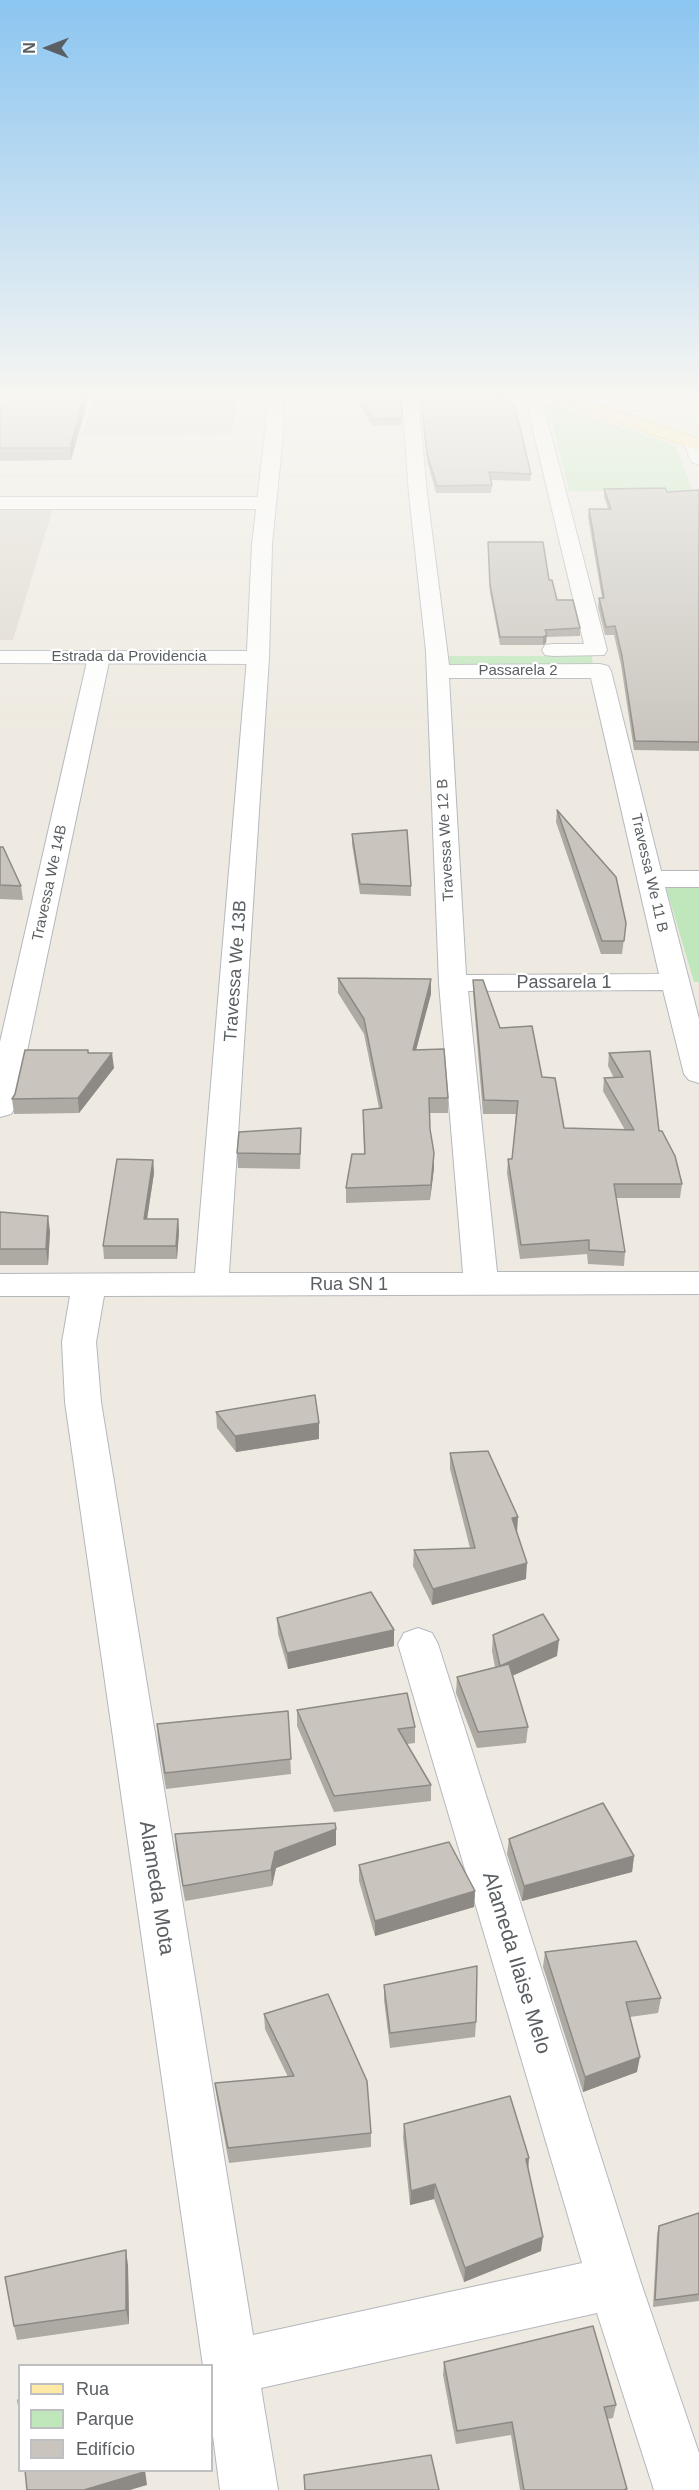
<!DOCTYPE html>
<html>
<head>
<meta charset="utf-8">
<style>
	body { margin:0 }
	#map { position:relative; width:699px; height:2490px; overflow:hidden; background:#eeeae1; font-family:Helvetica,sans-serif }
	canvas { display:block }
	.legend { position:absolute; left:18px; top:2364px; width:195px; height:108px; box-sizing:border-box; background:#fff; border:2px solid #bdbfc1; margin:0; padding:8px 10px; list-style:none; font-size:18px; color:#5a5f63 }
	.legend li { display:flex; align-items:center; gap:12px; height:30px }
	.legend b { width:30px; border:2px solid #bdbfc1 }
	.north { position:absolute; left:18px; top:18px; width:60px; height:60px; -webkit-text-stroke:4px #fff; paint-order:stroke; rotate:270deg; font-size:16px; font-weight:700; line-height:24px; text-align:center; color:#5a5f63 }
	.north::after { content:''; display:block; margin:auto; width:21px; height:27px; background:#5a5f63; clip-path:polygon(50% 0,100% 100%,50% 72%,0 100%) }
</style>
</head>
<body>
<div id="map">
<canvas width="699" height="2490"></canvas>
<ul class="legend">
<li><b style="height:8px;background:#ffe9a5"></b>Rua</li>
<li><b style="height:16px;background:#c0e7bc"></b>Parque</li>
<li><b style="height:16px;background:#c9c5be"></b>Edifício</li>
</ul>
<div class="north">N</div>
</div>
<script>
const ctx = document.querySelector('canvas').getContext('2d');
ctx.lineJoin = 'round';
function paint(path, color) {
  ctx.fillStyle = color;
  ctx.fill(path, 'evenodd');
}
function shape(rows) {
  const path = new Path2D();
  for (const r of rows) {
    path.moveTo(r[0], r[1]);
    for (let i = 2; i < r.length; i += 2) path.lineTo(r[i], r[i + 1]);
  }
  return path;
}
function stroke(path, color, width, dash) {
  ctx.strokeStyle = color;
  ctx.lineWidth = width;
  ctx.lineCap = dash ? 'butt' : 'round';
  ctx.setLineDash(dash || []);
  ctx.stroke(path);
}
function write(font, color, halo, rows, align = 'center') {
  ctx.font = font + ' Helvetica,sans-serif';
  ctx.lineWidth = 4.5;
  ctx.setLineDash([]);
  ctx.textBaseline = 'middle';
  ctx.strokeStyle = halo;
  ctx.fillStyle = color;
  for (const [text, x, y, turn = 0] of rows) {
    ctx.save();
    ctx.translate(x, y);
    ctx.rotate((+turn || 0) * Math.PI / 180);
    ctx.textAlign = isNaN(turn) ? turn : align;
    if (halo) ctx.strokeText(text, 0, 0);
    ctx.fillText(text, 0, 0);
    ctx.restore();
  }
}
paint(shape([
	[95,396,237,396,232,434,82,435],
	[0,508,53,508,13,640,0,640]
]), '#ded9d0');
paint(shape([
	[547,402,675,445,693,491,569,491],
	[444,656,592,656,593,665,444,665],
	[665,884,699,884,699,982,694,982]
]), '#c0e7bc');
const minor = shape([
	[402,396,418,396,427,494,449,665,600,664,608,666,611,671,661,871,699,871,699,887,665,887,699,1019,699,1083,689,1080,684,1074,663,990,468,991,497,1272,699,1272,699,1294,104,1296,96,1342,101,1402,253,2335,582,2263,398,1644,404,1633,418,1628,432,1633,438,1644,641,2283,699,2453,699,2490,654,2490,597,2313,261,2388,278,2490,220,2490,212,2428,212,2366,203,2366,65,1402,62,1342,70,1296,0,1296,0,1274,195,1273,247,658,250,653,258,652,266,653,269,658,229,1273,463,1273,439,983,426,651,409,494,402,396],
	[449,678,591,678,659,974,466,975,449,678],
	[525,396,541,396,607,650,604,655,553,656,545,655,542,650,545,645,553,644,584,644,525,396],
	[693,438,699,439,699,464,693,463,690,459,684,443,687,439,693,438],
	[0,497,266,497,273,499,275,503,273,507,266,509,0,509,0,497],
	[99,651,107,652,110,657,15,1108,11,1114,0,1117,0,1042,88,657,91,652,99,651]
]);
const secondary = shape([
	[267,396,283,396,284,424,272,545,269,658,266,663,258,664,0,663,0,651,247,651,252,545,266,424,267,396]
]);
const primary = shape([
	[550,396,574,396,699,439,699,450,552,400,550,396]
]);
stroke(minor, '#b4b8bd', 2);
stroke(secondary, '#b5babf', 2);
stroke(primary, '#f9ba4f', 2);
paint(minor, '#fff');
paint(secondary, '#fff');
paint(primary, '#ffe9a5');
paint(shape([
	[0,396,89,396,71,460,0,461],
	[354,396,401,396,402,425,372,426],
	[420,396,491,396,531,474,530,481,490,480,492,485,491,493,436,493,427,461],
	[604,489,667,492,699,490,699,751,634,750,621,665,614,635,605,635,598,607,599,598,602,598,588,517,589,509,608,509,604,497],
	[488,542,549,580,557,600,580,628,580,636,546,637,546,643,543,645,500,645,490,592],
	[557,810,626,923,622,954,601,954,556,822],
	[352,834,411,886,411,896,360,894,352,844],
	[0,847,21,886,23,900,0,899],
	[338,978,431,994,416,1050,448,1098,448,1113,430,1113,430,1129,434,1168,430,1200,346,1203,346,1188,364,1154,363,1110,379,1108,364,1034,338,993],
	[473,980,500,1028,542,1077,564,1128,625,1130,603,1091,604,1078,614,1078,608,1066,609,1053,659,1131,682,1184,680,1198,616,1198,625,1252,624,1266,588,1264,587,1254,520,1259,507,1173,508,1159,512,1159,516,1114,483,1114,473,993],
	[88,1053,114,1068,79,1113,14,1114,12,1099],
	[301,1143,300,1169,238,1168,237,1153],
	[153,1160,154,1173,147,1219,178,1219,179,1231,177,1259,104,1259,103,1246],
	[0,1212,50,1231,48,1265,0,1265],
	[216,1412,319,1439,236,1452,217,1428],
	[450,1453,517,1532,526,1579,432,1605,413,1566,414,1550,470,1548,450,1469],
	[277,1618,394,1630,394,1646,288,1669,278,1634],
	[493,1635,557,1656,512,1676,528,1727,526,1743,477,1748,456,1693,457,1677,495,1667,492,1651],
	[297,1710,415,1727,415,1743,407,1744,431,1785,431,1801,334,1812,297,1726],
	[288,1711,291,1774,166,1789,158,1740,157,1724],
	[175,1834,336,1845,276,1868,272,1886,185,1901,176,1850],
	[509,1839,634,1856,632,1872,522,1901,507,1854],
	[359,1865,475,1891,474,1907,375,1936,359,1881],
	[545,1952,661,1998,658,2013,630,2017,637,2072,583,2092,543,1967],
	[384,1985,476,2022,475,2037,390,2048,384,2000],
	[264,2014,371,2133,371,2147,229,2163,217,2098,215,2083,288,2077,265,2029],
	[404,2124,528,2169,541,2251,464,2282,434,2199,410,2205,403,2138],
	[699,2213,699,2301,653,2307,657,2234,659,2226],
	[128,2265,129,2324,17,2340,14,2326],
	[444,2362,616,2405,613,2418,608,2419,626,2490,520,2490,511,2435,456,2444,443,2375]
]), '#ada9a3');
paint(shape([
	[84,396,89,396,71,460,70,448],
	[547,635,546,643,543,645,543,637],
	[431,979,431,994,412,1065,413,1050],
	[112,1053,114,1068,79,1113,78,1098],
	[434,1153,434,1168,430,1200,431,1185],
	[153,1160,154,1173,145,1232,144,1219],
	[48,1216,50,1231,48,1265,46,1249],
	[178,1219,179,1231,177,1259,176,1246],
	[319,1423,319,1439,236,1452,235,1436],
	[518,1517,517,1533,512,1518],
	[527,1563,526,1579,432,1605,433,1589],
	[394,1630,394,1646,288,1669,287,1653],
	[559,1640,557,1656,498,1682,500,1666],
	[336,1829,336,1845,276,1868,272,1886,271,1870,275,1852],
	[634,1856,632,1872,522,1901,524,1886],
	[475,1891,474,1907,375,1936,375,1921],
	[640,2057,637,2072,583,2092,585,2077],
	[529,2158,528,2173,526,2159],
	[435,2184,434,2199,410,2205,411,2191],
	[543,2237,541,2251,464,2282,465,2268],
	[126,2250,128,2265,129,2324,126,2310],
	[144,2470,145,2470,147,2485,130,2490,84,2490]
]), '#8d8a85');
const building = shape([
	[0,396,84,396,70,448,0,448,0,396],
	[359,396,401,396,402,418,372,419,359,396],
	[421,396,491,396,491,398,507,398,515,407,531,474,489,472,492,485,437,486,427,454,421,396],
	[665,488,667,492,699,490,699,742,635,741,622,656,615,626,606,627,599,598,604,598,589,509,611,509,604,489,665,488],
	[488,542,543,542,549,580,552,580,557,600,573,600,580,628,545,630,547,635,543,637,500,637,490,585,488,542],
	[557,810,616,877,626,923,624,941,602,941,557,810],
	[407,830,411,886,360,884,352,834,407,830],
	[0,847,3,847,21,886,0,885,0,847],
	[338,978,431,979,413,1050,444,1049,448,1098,429,1098,430,1129,434,1153,431,1185,346,1188,352,1154,365,1154,363,1110,382,1108,364,1019,338,978],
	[473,980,483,980,500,1028,532,1026,542,1077,555,1078,564,1128,634,1130,604,1078,623,1077,609,1053,650,1051,659,1131,662,1131,675,1156,682,1184,614,1184,625,1252,589,1250,589,1240,521,1245,508,1159,512,1159,518,1101,484,1100,473,980],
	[25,1050,88,1050,88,1053,112,1053,78,1098,12,1099,15,1094,25,1050],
	[301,1128,300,1154,237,1153,239,1132,301,1128],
	[117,1159,153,1160,144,1219,178,1219,176,1246,103,1246,117,1159],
	[0,1212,48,1216,46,1249,0,1249,0,1212],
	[315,1395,319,1423,235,1436,216,1412,315,1395],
	[488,1451,518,1517,512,1518,527,1563,433,1589,414,1550,475,1548,450,1453,488,1451],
	[371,1592,394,1630,287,1653,277,1618,371,1592],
	[543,1614,559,1640,500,1666,493,1635,543,1614],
	[509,1664,528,1727,478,1732,457,1677,509,1664],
	[407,1693,415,1727,398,1729,431,1785,334,1796,297,1710,407,1693],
	[288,1711,291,1759,165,1773,157,1724,288,1711],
	[603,1803,634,1856,524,1886,509,1839,603,1803],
	[335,1823,336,1829,275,1852,271,1870,183,1886,175,1834,335,1823],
	[449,1842,475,1891,375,1921,359,1865,449,1842],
	[636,1941,661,1998,626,2002,640,2057,585,2077,545,1952,636,1941],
	[477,1966,476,2022,390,2033,384,1985,477,1966],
	[328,1994,367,2081,371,2133,228,2148,215,2083,294,2076,264,2014,328,1994],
	[510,2096,529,2158,526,2159,543,2237,465,2268,435,2184,411,2191,404,2124,510,2096],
	[699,2213,699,2294,655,2300,659,2226,699,2213],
	[126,2250,126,2310,14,2326,5,2277,126,2250],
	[593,2326,616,2405,604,2407,627,2489,623,2490,524,2490,512,2422,457,2431,444,2362,593,2326],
	[18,2400,20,2400,20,2416,18,2400],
	[431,2455,439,2490,305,2490,304,2475,431,2455],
	[25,2470,144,2470,144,2472,84,2490,27,2490,25,2470]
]);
paint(building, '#c9c5be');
stroke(building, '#8d8a85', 1.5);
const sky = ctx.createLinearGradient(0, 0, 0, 745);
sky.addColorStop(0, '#8bc5f1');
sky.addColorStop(0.53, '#f7f6f2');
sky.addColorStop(1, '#f7f6f200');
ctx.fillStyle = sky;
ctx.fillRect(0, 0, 699, 745);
write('15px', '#5a5f63', '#fff', [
	["Estrada da Providencia",129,657],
	["Passarela 2",518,671],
	["Travessa We 12 B",446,840,-93],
	["Travessa We 11 B",649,873,77],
	["Travessa We 14B",50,883,-78]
]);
write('18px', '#5a5f63', '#fff', [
	["Travessa We 13B",236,971,-86],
	["Passarela 1",564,983],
	["Rua SN 1",349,1285]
]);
write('21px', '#5a5f63', '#fff', [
	["Alameda Mota",156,1888,81],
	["Alameda Ilaise Melo",516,1963,73]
]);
</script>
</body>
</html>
